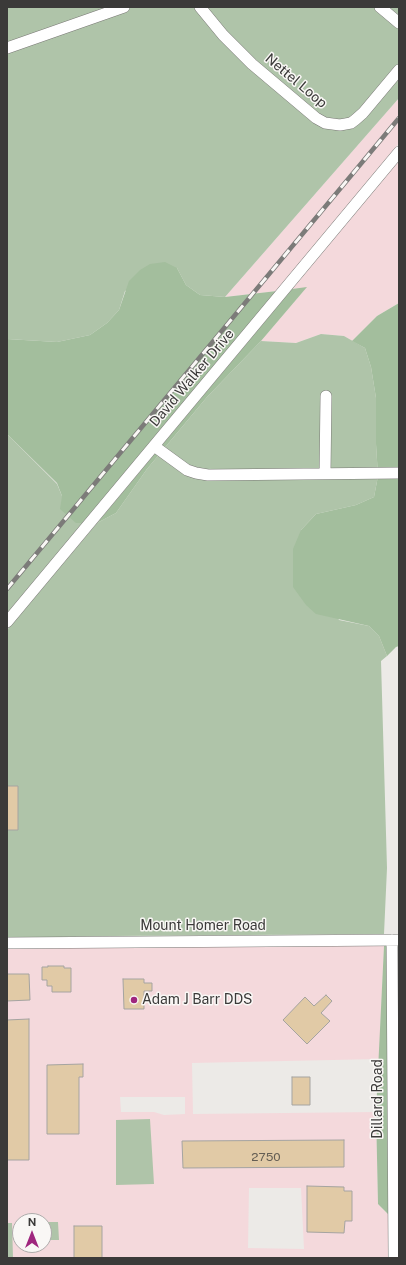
<!DOCTYPE html>
<html>
<head>
<meta charset="utf-8">
<style>
	body { margin:0 }
	#map { position:relative; width:406px; height:1265px; overflow:hidden; background:#eceae7; font-family:"Public Sans",sans-serif }
	canvas { display:block }
	.frame { position:absolute; inset:0; border:8px solid #3b3a39; pointer-events:none }
	.north { position:absolute; left:12px; top:1213px; width:40px; height:40px; box-sizing:border-box; background:#f9f7f5; border:1px solid #adabaa; border-radius:50%; rotate:0deg; font-size:11px; font-weight:700; line-height:16px; text-align:center; color:#3b3a39 }
	.north::after { content:''; display:block; margin:auto; width:14px; height:18px; background:#9f267e; clip-path:polygon(50% 0,100% 100%,50% 72%,0 100%) }
</style>
</head>
<body>
<div id="map">
<canvas width="406" height="1265"></canvas>
<div class="frame"></div>
<div class="north">N</div>
</div>
<script>
const ctx = document.querySelector('canvas').getContext('2d');
ctx.lineJoin = 'round';
function paint(path, color) {
  ctx.fillStyle = color;
  ctx.fill(path, 'evenodd');
}
function shape(rows) {
  const path = new Path2D();
  for (const r of rows) {
    path.moveTo(r[0], r[1]);
    for (let i = 2; i < r.length; i += 2) path.lineTo(r[i], r[i + 1]);
  }
  return path;
}
function stroke(path, color, width, dash) {
  ctx.strokeStyle = color;
  ctx.lineWidth = width;
  ctx.lineCap = dash ? 'butt' : 'round';
  ctx.setLineDash(dash || []);
  ctx.stroke(path);
}
function write(font, color, halo, rows, align = 'center') {
  ctx.font = font + ' "Public Sans",sans-serif';
  ctx.lineWidth = 3;
  ctx.setLineDash([]);
  ctx.textBaseline = 'middle';
  ctx.strokeStyle = halo;
  ctx.fillStyle = color;
  for (const [text, x, y, turn = 0] of rows) {
    ctx.save();
    ctx.translate(x, y);
    ctx.rotate((+turn || 0) * Math.PI / 180);
    ctx.textAlign = isNaN(turn) ? turn : align;
    if (halo) ctx.strokeText(text, 0, 0);
    ctx.fillText(text, 0, 0);
    ctx.restore();
  }
}
paint(shape([
	[399,98,399,143,277,291,225,297],
	[399,160,399,303,377,316,352,341,344,336,321,334,296,343,261,341,306,288,292,289],
	[384,946,379,1059,192,1063,193,1114,376,1112,378,1204,389,1215,389,1258,7,1258,7,949,114,947],
	[120,1097,185,1097,185,1114,164,1115,154,1112,121,1112],
	[249,1188,301,1188,304,1249,248,1248],
	[20,1221,44,1221,44,1245,20,1245]
]), '#f4d9dc');
paint(shape([
	[7,7,399,7,399,98,225,297,200,295,186,285,177,268,125,291,119,310,107,323,90,335,57,342,7,339],
	[321,334,344,336,365,348,371,367,376,398,376,444,378,476,374,497,356,505,316,514,301,530,339,620,369,626,379,636,387,656,381,661,387,868,384,934,114,936,7,938,7,630,97,523,116,513,147,469,207,397,261,341,296,343],
	[7,434,57,484,62,496,83,523,7,614],
	[150,1119,154,1184,116,1185,116,1120],
	[44,1222,58,1222,59,1240,44,1240],
	[7,1223,12,1223,13,1258,7,1258]
]), '#afc4a9');
paint(shape([
	[165,262,177,268,186,285,200,295,225,297,277,291,83,523,76,523,60,509,62,496,57,483,7,434,7,339,57,342,90,335,107,323,119,310,129,281,140,270,150,264],
	[307,287,261,341,207,397,147,469,116,513,97,523,292,289],
	[399,303,399,646,396,647,387,656,379,636,369,626,316,614,306,605,293,587,293,549,301,530,316,514,356,505,374,497,378,476,376,444,376,398,371,367,365,348,352,341,377,316],
	[384,946,387,946,389,1215,378,1204,376,1112],
	[397,946,399,946,399,1226]
]), '#a3be9d');
const building = shape([
	[7,786,18,786,18,830,7,830,7,786],
	[48,966,64,966,64,968,71,968,71,992,52,992,52,986,47,986,47,980,42,980,42,967,48,967,48,966],
	[7,974,29,974,30,1000,7,1001,7,974],
	[123,979,144,979,144,983,152,983,152,991,144,991,144,1009,124,1009,123,979],
	[326,995,332,1001,321,1013,330,1021,307,1044,283,1020,305,997,314,1006,326,995],
	[29,1019,29,1160,7,1160,7,1020,29,1019],
	[83,1064,83,1077,79,1077,79,1134,47,1134,47,1065,83,1064],
	[292,1077,310,1077,310,1105,292,1105,292,1077],
	[344,1140,344,1167,183,1168,182,1141,344,1140],
	[307,1186,344,1187,344,1191,352,1191,352,1221,345,1221,344,1233,307,1232,307,1186],
	[74,1226,102,1226,102,1258,74,1258,74,1226]
]);
paint(building, '#e1caa6');
stroke(building, '#a5a4a1', 1);
const minor = shape([
	[200,7,223,35,252,64,316,118,325,123,340,125,351,123,355,120,363,113,399,70],
	[380,7,399,23],
	[7,48,124,7],
	[154,446,187,470,196,473,208,475,399,473],
	[325,474,326,396],
	[7,622,399,152],
	[392,940,394,1258],
	[7,943,399,940]
]);
stroke(minor, '#797875', 12);
stroke(minor, '#fff', 11);
const rail = shape([
	[7,589,399,118]
]);
stroke(rail, '#7c7b79', 4.5);
stroke(rail, '#f9f7f5', 3, [9]);
for (const [x, y, r, color] of [
	[134,1000,4,"#9f267e"]
]) {
  const dot = new Path2D();
  dot.arc(x, y, r, 0, 2 * Math.PI);
  ctx.fillStyle = color;
  ctx.fill(dot);
  stroke(dot, '#f9f7f5', 1.5);
}
write('12px', '#645e54', null, [
	["2750",266,1157]
]);
write('14px', '#3b3a39', '#f9f7f5', [
	["Nettel Loop",296,81,40],
	["David Walker Drive",192,378,-50],
	["Mount Homer Road",203,926],
	["Dillard Road",378,1099,-90]
]);
write('14px', '#3b3a39', '#f9f7f5', [
	["Adam J Barr DDS",142,1000]
], 'left');
</script>
</body>
</html>
